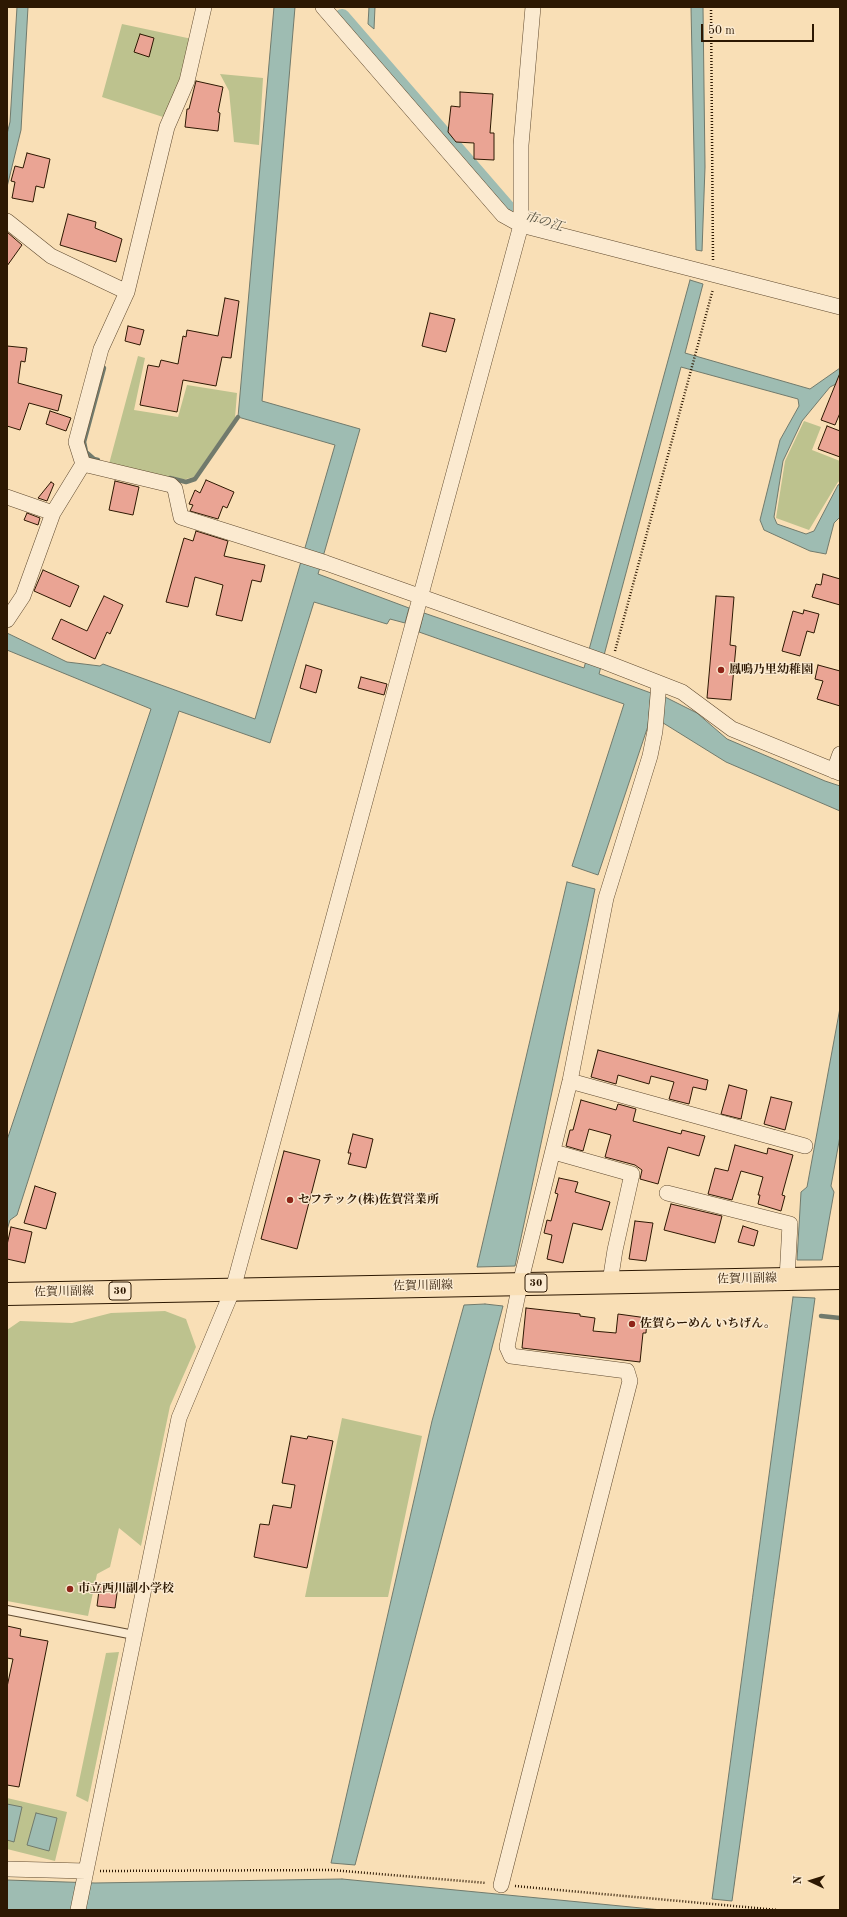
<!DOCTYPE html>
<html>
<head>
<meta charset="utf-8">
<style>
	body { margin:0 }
	#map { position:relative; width:847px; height:1917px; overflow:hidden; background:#f9dfb6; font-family:"Old Standard TT",serif }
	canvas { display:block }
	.frame { position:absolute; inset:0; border:8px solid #2d1802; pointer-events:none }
	.north { position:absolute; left:791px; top:1861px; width:40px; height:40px; -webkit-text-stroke:3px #fbead0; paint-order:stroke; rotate:274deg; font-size:11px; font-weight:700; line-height:16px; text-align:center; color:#2d1802 }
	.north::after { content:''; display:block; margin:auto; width:14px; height:18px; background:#2d1802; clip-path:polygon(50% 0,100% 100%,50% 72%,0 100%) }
	.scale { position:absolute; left:701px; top:24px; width:113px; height:18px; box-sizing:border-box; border:2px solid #2d1802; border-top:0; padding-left:5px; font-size:12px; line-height:14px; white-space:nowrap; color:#2d1802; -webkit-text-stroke:3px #fbead0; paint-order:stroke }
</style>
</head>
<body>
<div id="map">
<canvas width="847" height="1917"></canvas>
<div class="frame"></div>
<div class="north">N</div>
<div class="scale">50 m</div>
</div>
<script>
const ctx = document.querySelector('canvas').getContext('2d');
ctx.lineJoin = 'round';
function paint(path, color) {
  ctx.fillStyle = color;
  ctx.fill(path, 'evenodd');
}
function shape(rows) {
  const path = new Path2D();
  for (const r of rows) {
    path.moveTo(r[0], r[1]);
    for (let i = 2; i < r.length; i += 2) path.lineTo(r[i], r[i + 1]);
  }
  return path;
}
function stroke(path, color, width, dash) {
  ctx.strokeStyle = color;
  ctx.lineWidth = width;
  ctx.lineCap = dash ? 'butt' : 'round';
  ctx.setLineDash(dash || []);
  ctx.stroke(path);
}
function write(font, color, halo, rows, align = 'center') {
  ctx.font = font + ' "Old Standard TT","Noto Serif JP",serif';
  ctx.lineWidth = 3;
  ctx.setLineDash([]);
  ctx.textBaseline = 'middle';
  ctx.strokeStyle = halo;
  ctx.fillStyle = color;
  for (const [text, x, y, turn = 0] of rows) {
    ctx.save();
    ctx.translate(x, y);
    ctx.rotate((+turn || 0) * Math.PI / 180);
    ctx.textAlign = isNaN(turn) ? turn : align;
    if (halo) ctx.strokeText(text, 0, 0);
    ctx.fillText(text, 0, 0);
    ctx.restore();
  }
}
paint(shape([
	[122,24,192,39,182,77,166,118,102,97],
	[220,74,263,78,259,145,234,142,229,91],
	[138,356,145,358,134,410,178,417,187,385,237,393,235,418,194,477,178,481,109,464],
	[804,421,821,427,812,450,840,461,840,481,838,482,809,530,776,518,785,461],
	[165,1311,186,1319,196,1347,170,1406,141,1546,119,1528,110,1567,97,1574,88,1616,7,1601,7,1330,20,1321,72,1323,111,1313],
	[342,1418,422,1436,388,1597,305,1597],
	[119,1652,88,1802,76,1796,106,1653],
	[7,1798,67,1812,55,1861,7,1849]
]), '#bdc28e');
const water = shape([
	[17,7,28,7,21,130,7,187,7,134,10,122,17,7],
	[274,7,295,7,262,401,360,429,318,574,409,608,405,623,390,619,387,624,314,602,270,743,179,711,17,1215,10,1220,7,1230,7,1140,151,709,7,650,7,633,67,662,100,666,103,664,255,719,335,445,238,417,274,7],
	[369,7,375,7,374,29,368,24,369,7],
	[691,7,703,7,705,167,702,251,696,250,691,7],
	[690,280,703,284,685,353,810,389,840,368,840,382,830,387,802,421,783,461,774,517,777,524,806,534,814,531,838,485,840,484,840,517,834,523,826,554,810,551,764,530,760,520,780,440,799,406,798,399,681,367,599,674,651,693,648,726,598,875,572,866,624,704,419,632,424,613,584,668,690,280],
	[663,696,697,713,727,739,825,781,840,786,840,811,726,762,660,721,663,696],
	[567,882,595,889,515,1266,477,1267,567,882],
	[840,1008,840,1136,831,1186,834,1192,822,1260,797,1260,801,1192,807,1187,840,1008],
	[793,1297,815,1298,732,1901,712,1899,793,1297],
	[485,1304,503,1306,355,1865,331,1863,432,1421,464,1305,485,1304],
	[7,1804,22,1807,14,1842,7,1840,7,1804],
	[36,1813,57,1818,49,1851,27,1845,36,1813],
	[342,1879,662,1910,7,1910,7,1880,95,1883,342,1879]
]);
paint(water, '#9ebcb2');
stroke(water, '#717a6c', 1);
stroke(shape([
	[98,460,94,459,86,452,84,442,104,368],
	[170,478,186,482,195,479,238,417],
	[821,1316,840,1318]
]), '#717a6c', 4.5);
stroke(shape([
	[342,17,509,210,529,219]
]), '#9ebcb2', 16);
const building = shape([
	[140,34,154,38,149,57,134,52,140,34],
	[196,81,223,87,218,112,220,113,218,131,185,127,187,109,189,109,196,81],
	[460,92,493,94,490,133,494,133,494,160,474,159,474,143,456,142,448,132,451,106,460,107,460,92],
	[27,153,50,159,44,188,36,186,33,202,12,198,15,182,11,181,15,166,23,168,27,153],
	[68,214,96,222,95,228,122,239,116,262,60,245,68,214],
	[7,232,22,245,7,266,7,232],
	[225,298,239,301,231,358,222,357,216,386,183,380,177,412,140,405,148,365,159,367,161,360,178,364,183,336,186,337,187,330,218,336,225,298],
	[430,313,455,319,446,352,422,346,430,313],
	[128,326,144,330,140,345,125,341,128,326],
	[7,346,27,348,25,362,21,361,18,383,62,395,58,411,29,403,20,430,7,426,7,346],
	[840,373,840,413,835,425,821,420,840,373],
	[50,411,71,418,66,431,46,424,50,411],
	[827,426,840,431,840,457,818,449,827,426],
	[206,480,234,492,227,508,223,506,218,519,190,511,193,505,189,504,195,490,200,493,206,480],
	[115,481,139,487,133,515,109,510,115,481],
	[51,482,54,484,47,501,38,498,51,482],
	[27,513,40,518,38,525,24,520,27,513],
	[196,531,228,541,224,556,265,565,261,582,252,580,242,621,216,615,223,585,195,577,188,607,166,602,184,538,193,541,196,531],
	[43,570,79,586,70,607,34,591,43,570],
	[823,574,840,579,840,605,812,597,816,584,821,585,823,574],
	[104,596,123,605,110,634,107,632,95,659,52,639,61,619,87,631,104,596],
	[716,596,734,597,730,645,736,646,731,700,707,698,716,596],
	[804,610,819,614,814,633,807,631,800,656,782,651,793,611,803,614,804,610],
	[306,665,322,670,316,693,300,688,306,665],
	[818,665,840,671,840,706,817,699,823,681,815,679,818,665],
	[361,677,387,684,384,695,358,688,361,677],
	[598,1050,708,1080,706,1090,693,1087,689,1104,669,1099,674,1082,651,1076,649,1084,618,1075,616,1084,591,1077,598,1050],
	[729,1085,747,1090,741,1119,721,1114,729,1085],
	[771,1097,792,1102,785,1130,764,1124,771,1097],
	[581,1100,616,1110,618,1104,636,1109,633,1121,681,1134,682,1130,705,1136,699,1156,668,1147,658,1184,640,1179,642,1170,635,1165,605,1157,611,1135,589,1129,583,1151,566,1146,570,1130,573,1130,581,1100],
	[353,1134,373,1139,366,1168,348,1164,351,1153,348,1153,353,1134],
	[735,1145,767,1154,768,1148,793,1155,782,1195,785,1196,781,1211,758,1204,760,1195,758,1195,763,1177,741,1171,732,1200,708,1194,715,1168,728,1171,735,1145],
	[284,1151,320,1160,297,1249,261,1239,284,1151],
	[559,1178,578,1182,575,1192,610,1202,602,1230,573,1223,563,1263,547,1259,552,1235,544,1233,547,1220,551,1221,558,1194,555,1193,559,1178],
	[35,1186,56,1193,46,1229,24,1223,35,1186],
	[671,1204,722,1216,715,1243,664,1230,671,1204],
	[635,1221,653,1223,646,1261,629,1259,635,1221],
	[743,1226,758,1231,754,1246,738,1242,743,1226],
	[11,1227,32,1232,25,1263,7,1259,7,1245,11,1227],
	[526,1308,580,1314,580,1316,595,1318,593,1331,616,1333,618,1314,647,1318,646,1333,643,1333,640,1362,522,1348,526,1308],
	[291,1436,307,1439,308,1436,333,1441,307,1568,254,1557,260,1524,269,1525,273,1505,291,1508,295,1485,282,1483,291,1436],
	[100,1583,118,1586,115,1608,97,1606,100,1583],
	[7,1626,21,1629,20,1636,48,1641,19,1787,7,1785,7,1687,13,1659,7,1658,7,1626]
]);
paint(building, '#eaa494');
stroke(building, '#2d1802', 1);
const service = shape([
	[7,1610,134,1635]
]);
const minor = shape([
	[323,7,503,215,521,225,840,307],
	[7,221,51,256,127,292],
	[83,464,171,485,175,489,181,517,326,563,605,662,659,683,682,692,732,729,840,773],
	[7,497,53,513],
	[7,620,23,596,53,513,83,464,76,442,101,349,127,292,167,127,187,81,204,7],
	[834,771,840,754],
	[570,1081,805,1146],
	[554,1152,632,1174,615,1250,610,1282],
	[667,1193,790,1224,787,1279],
	[7,1869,86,1871],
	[501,1885,630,1381,627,1371,511,1356,507,1347,520,1284,570,1081,606,898,650,756,655,731,659,683],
	[78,1910,179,1418,233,1289,521,225,521,145,533,7]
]);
const primary = shape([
	[7,1294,840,1278]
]);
stroke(service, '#604a2f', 10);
stroke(minor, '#604a2f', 16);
stroke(primary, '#2d1802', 24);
stroke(shape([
	[711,7,713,260],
	[615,651,713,289],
	[100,1871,331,1870,486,1883],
	[515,1886,778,1910]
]), '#2d1802', 2.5, [1, 2]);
stroke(service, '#fbead0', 8);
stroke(minor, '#fbead0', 15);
stroke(primary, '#f9dfb6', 22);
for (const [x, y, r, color] of [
	[721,670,4,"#8f2418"],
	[290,1200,4,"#8f2418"],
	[632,1324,4,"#8f2418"],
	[70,1589,4,"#8f2418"]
]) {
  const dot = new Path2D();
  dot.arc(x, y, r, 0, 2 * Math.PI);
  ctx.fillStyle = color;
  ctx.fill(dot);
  stroke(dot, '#fbead0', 1.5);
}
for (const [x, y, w] of [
	[536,1283,22],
	[120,1291,22]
]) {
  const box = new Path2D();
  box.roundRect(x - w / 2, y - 9, w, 18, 3);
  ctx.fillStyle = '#fbead0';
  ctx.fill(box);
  stroke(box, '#2d1802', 1);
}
write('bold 11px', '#2d1802', null, [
	["30",536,1283],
	["30",120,1291]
]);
write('bold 12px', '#2d1802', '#fbead0', [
	["鳳鳴乃里幼稚園",729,670],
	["セフテック(株)佐賀営業所",298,1200],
	["佐賀らーめん いちげん。",640,1324],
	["市立西川副小学校",78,1589]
], 'left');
write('12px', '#2d1802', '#fbead0', [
	["佐賀川副線",747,1279,-1],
	["佐賀川副線",423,1286,-1],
	["佐賀川副線",64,1292,-1]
]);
write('italic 13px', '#555140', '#fbead0', [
	["市の江",544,222,17]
]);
</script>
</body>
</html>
